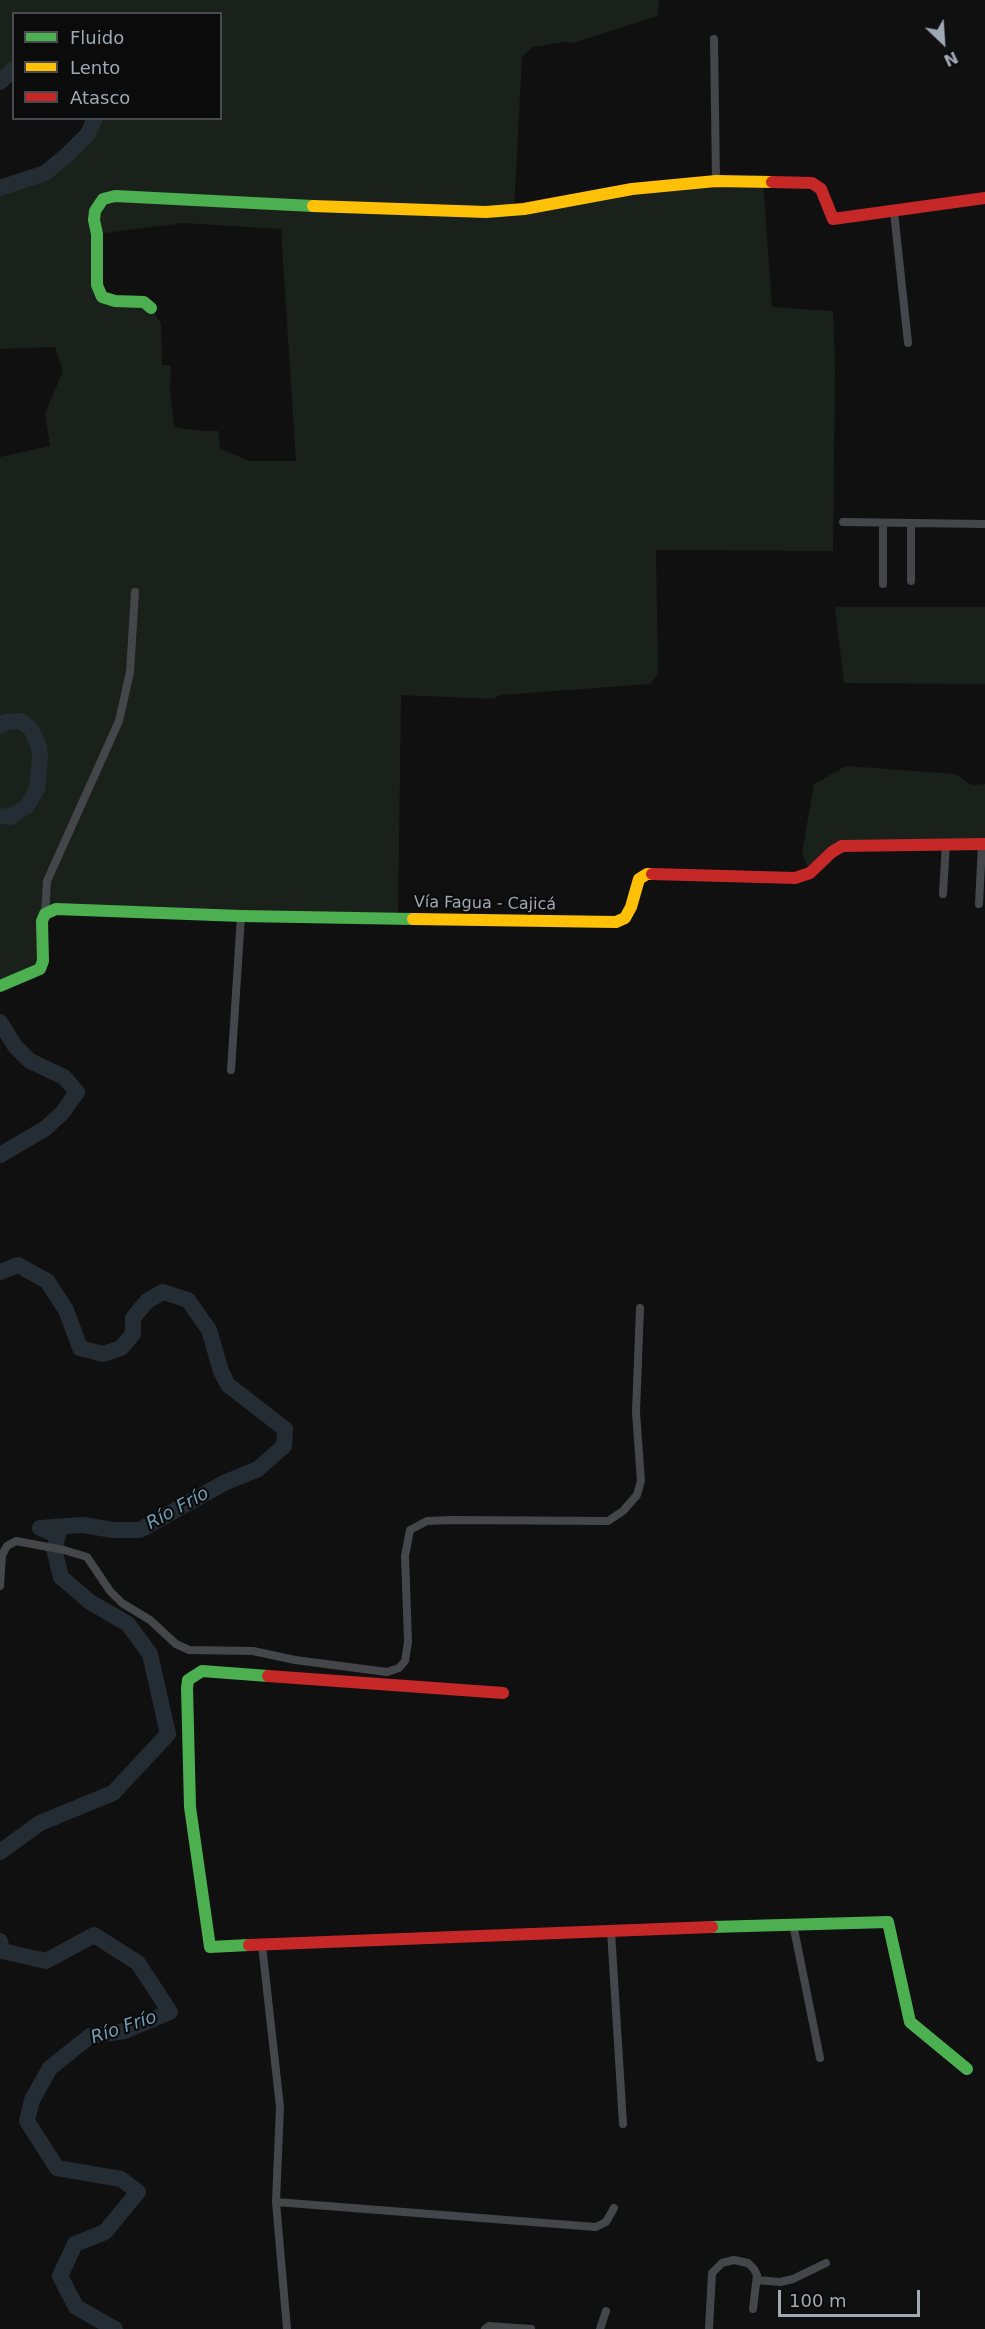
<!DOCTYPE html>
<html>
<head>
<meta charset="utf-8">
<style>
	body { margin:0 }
	#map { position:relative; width:985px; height:2329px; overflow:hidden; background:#101011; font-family:"DejaVu Sans",sans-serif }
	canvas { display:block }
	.legend { position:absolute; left:12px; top:12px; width:210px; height:108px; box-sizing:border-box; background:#0b0b0c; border:2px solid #474a4f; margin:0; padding:8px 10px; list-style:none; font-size:18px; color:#a0a8b4 }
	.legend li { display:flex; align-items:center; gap:12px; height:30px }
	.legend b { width:30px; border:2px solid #474a4f }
	.north { position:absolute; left:913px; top:12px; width:60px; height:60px; -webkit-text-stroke:4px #0b0b0c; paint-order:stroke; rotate:155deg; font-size:16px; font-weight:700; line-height:24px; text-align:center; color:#a0a8b4 }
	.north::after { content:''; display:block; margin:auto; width:21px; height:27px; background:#a0a8b4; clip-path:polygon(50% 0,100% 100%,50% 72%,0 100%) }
	.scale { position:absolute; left:778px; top:2290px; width:142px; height:27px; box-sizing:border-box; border:3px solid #a0a8b4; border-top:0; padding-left:8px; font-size:18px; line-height:21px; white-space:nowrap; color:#a0a8b4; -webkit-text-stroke:4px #0b0b0c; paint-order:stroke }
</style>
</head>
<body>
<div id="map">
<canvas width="985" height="2329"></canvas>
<ul class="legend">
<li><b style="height:8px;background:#4caf50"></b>Fluido</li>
<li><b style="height:8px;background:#ffc107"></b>Lento</li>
<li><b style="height:8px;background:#c62828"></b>Atasco</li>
</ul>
<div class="north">N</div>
<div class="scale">100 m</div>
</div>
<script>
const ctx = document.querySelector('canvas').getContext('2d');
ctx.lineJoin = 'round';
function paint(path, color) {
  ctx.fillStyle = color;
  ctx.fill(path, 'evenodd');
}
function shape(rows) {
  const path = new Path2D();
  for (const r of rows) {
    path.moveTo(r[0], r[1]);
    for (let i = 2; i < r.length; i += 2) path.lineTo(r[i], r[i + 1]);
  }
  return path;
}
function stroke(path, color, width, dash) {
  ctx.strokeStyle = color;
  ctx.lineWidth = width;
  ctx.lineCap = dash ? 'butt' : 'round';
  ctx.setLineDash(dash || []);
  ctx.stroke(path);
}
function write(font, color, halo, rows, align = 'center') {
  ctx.font = font + ' "DejaVu Sans",sans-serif';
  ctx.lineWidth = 4.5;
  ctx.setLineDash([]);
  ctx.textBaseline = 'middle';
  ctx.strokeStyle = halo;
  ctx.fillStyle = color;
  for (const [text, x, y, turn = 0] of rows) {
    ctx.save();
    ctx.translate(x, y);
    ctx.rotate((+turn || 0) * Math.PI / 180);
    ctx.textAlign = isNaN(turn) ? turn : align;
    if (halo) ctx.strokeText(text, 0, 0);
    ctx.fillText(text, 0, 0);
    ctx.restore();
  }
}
paint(shape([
	[0,0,659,0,657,16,573,43,564,42,533,47,522,57,514,210,632,189,763,181,772,307,833,311,835,367,833,551,656,550,658,674,650,684,500,695,493,699,401,695,398,919,45,914,43,961,0,986,0,457,50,446,45,413,63,371,55,347,0,349,0,188,45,173,67,155,88,134,95,119,220,118,220,14,14,14,13,69,0,82],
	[183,223,281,229,296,461,248,461,220,448,218,431,201,431,174,427,170,391,171,365,162,365,161,323,151,308,102,297,97,234],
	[835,607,985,607,985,684,844,683],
	[846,766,955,774,972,785,985,784,985,844,842,846,810,873,802,853,814,784]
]), '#1a211b');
stroke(shape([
	[0,82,14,69],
	[0,188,45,173,67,155,88,134,95,118],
	[0,726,5,722,21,721,32,730,39,747,40,758,37,789,27,806,11,817,0,816],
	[0,1022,15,1046,30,1061,64,1077,77,1092,63,1112,46,1128,0,1155],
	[0,1272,18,1265,47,1281,66,1310,80,1348,103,1354,121,1348,133,1334,133,1318,147,1301,163,1292,188,1300,209,1330,221,1371,228,1385,285,1429,284,1446,258,1469,224,1483,140,1530,113,1530,83,1525,40,1528,58,1536,54,1549,61,1577,90,1602,128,1624,150,1654,168,1734,113,1793,40,1823,0,1852],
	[0,1941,2,1951,46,1961,94,1935,138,1963,170,2012,125,2031,90,2036,50,2068,32,2100,27,2121,57,2168,121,2179,138,2192,105,2232,75,2244,60,2276,76,2307,115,2329]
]), '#232d33', 16);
stroke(shape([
	[714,39,716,181],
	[894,212,908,343],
	[843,522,985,524],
	[883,523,883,584],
	[911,581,911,523],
	[943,894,946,843],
	[979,904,982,844],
	[45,914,47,881,119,721,130,672,135,592],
	[231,1070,241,916],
	[0,1586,2,1555,7,1546,16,1541,64,1550,87,1557,110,1591,122,1603,150,1620,176,1644,189,1650,253,1651,295,1660,387,1672,399,1668,405,1661,408,1642,405,1556,410,1530,427,1521,452,1520,608,1521,623,1511,637,1495,641,1481,636,1412,640,1308],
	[793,1924,820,2058],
	[611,1931,623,2124],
	[262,1945,280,2107,276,2202,596,2227,606,2222,614,2208],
	[276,2202,287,2329],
	[757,2280,780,2282,793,2279,826,2263],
	[485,2329,489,2326,531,2329],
	[600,2329,606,2311],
	[709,2329,712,2273,722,2263,734,2260,748,2263,754,2269,757,2275,753,2309]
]), '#44464a', 8);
stroke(shape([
	[151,308,144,302,115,301,102,297,97,285,97,234,94,220,95,211,103,199,115,196,313,206],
	[0,986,40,969,43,961,42,921,45,914,56,909,241,916,413,919],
	[712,1927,888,1922,910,2022,967,2069],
	[249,1945,210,1947,190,1807,187,1688,188,1680,202,1671,268,1676]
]), '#4caf50', 12);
stroke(shape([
	[313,206,486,212,524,209,632,189,716,181,772,182],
	[413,919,616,922,625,918,631,907,639,879,647,874,652,874]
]), '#ffc107', 12);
stroke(shape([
	[772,182,812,183,821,189,833,219,985,198],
	[652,874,795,878,810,873,832,852,842,846,985,844],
	[268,1676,503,1693],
	[249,1945,712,1927]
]), '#c62828', 12);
write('16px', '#a0a8b4', '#0b0b0c', [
	["Vía Fagua - Cajicá",485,904,1]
]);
write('italic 18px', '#729cb3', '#0b0b0c', [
	["Río Frío",178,1509,-29],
	["Río Frío",124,2028,-19]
]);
</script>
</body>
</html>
